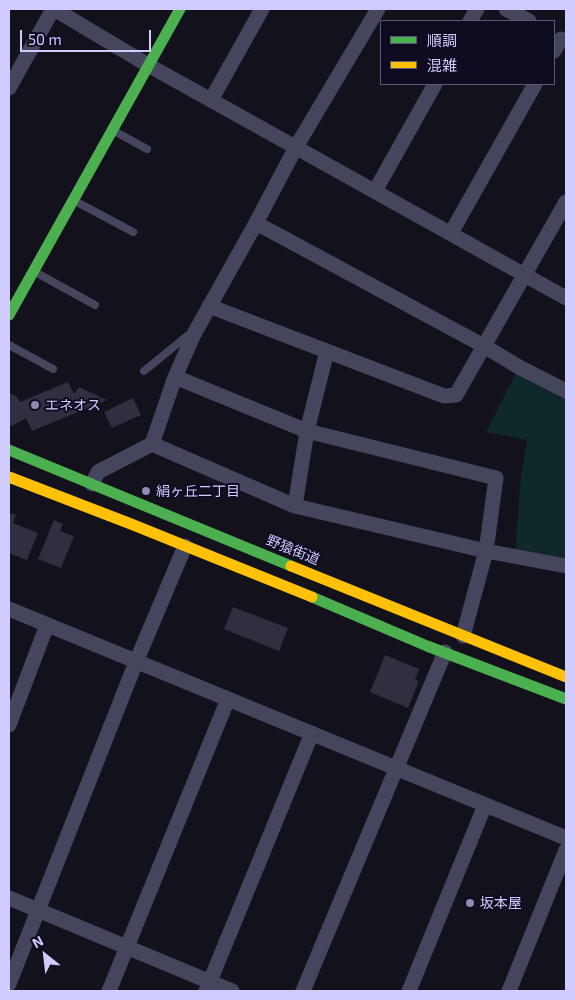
<!DOCTYPE html>
<html>
<head>
<meta charset="utf-8">
<style>
	body { margin:0 }
	#map { position:relative; width:575px; height:1000px; overflow:hidden; background:#12111c; font-family:"Exo 2","Noto Sans JP",sans-serif }
	canvas { display:block }
	.frame { position:absolute; inset:0; border:10px solid #d1ccff; pointer-events:none }
	.legend { position:absolute; left:380px; top:20px; width:175px; height:65px; box-sizing:border-box; background:#0f0c21; border:1px solid #5d597a; margin:0; padding:6px 9px; list-style:none; font-size:15px; color:#d1ccff }
	.legend li { display:flex; align-items:center; gap:10px; height:25px }
	.legend b { width:25px; border:1px solid #5d597a }
	.north { position:absolute; left:20px; top:930px; width:50px; height:50px; -webkit-text-stroke:4px #0f0c21; paint-order:stroke; rotate:331deg; font-size:14px; font-weight:700; line-height:20px; text-align:center; color:#d1ccff }
	.north::after { content:''; display:block; margin:auto; width:18px; height:22px; background:#d1ccff; clip-path:polygon(50% 0,100% 100%,50% 72%,0 100%) }
	.scale { position:absolute; left:20px; top:30px; width:131px; height:22px; box-sizing:border-box; border:2px solid #d1ccff; border-top:0; padding-left:6px; font-size:15px; line-height:18px; white-space:nowrap; color:#d1ccff; -webkit-text-stroke:4px #0f0c21; paint-order:stroke }
</style>
</head>
<body>
<div id="map">
<canvas width="575" height="1000"></canvas>
<div class="frame"></div>
<ul class="legend">
<li><b style="height:6px;background:#4caf50"></b>順調</li>
<li><b style="height:6px;background:#ffc107"></b>混雑</li>
</ul>
<div class="north">N</div>
<div class="scale">50 m</div>
</div>
<script>
const ctx = document.querySelector('canvas').getContext('2d');
ctx.lineJoin = 'round';
function paint(path, color) {
  ctx.fillStyle = color;
  ctx.fill(path, 'evenodd');
}
function shape(rows) {
  const path = new Path2D();
  for (const r of rows) {
    path.moveTo(r[0], r[1]);
    for (let i = 2; i < r.length; i += 2) path.lineTo(r[i], r[i + 1]);
  }
  return path;
}
function stroke(path, color, width, dash) {
  ctx.strokeStyle = color;
  ctx.lineWidth = width;
  ctx.lineCap = dash ? 'butt' : 'round';
  ctx.setLineDash(dash || []);
  ctx.stroke(path);
}
function write(font, color, halo, rows, align = 'center') {
  ctx.font = font + ' "Exo 2","Noto Sans JP",sans-serif';
  ctx.lineWidth = 4;
  ctx.setLineDash([]);
  ctx.textBaseline = 'middle';
  ctx.strokeStyle = halo;
  ctx.fillStyle = color;
  for (const [text, x, y, turn = 0] of rows) {
    ctx.save();
    ctx.translate(x, y);
    ctx.rotate((+turn || 0) * Math.PI / 180);
    ctx.textAlign = isNaN(turn) ? turn : align;
    if (halo) ctx.strokeText(text, 0, 0);
    ctx.fillText(text, 0, 0);
    ctx.restore();
  }
}
paint(shape([
	[519,367,566,391,566,560,515,555,521,475,527,440,486,432]
]), '#0f2828');
paint(shape([
	[68,382,74,394,79,387,107,400,32,431,26,418,12,426,9,424,9,393,16,396,20,402],
	[133,398,141,415,112,428,104,412],
	[11,513,16,515,13,523,38,533,27,560,9,553,9,519],
	[54,520,63,524,60,531,74,536,61,568,38,559],
	[233,607,288,628,279,651,224,629],
	[385,655,419,669,415,679,419,681,408,708,370,692]
]), '#302e3f');
stroke(shape([
	[114,131,147,149],
	[75,201,133,232],
	[35,272,95,305],
	[9,345,53,369],
	[144,371,187,336,192,334]
]), '#45455d', 8);
stroke(shape([
	[54,9,148,65,566,298],
	[506,9,529,21],
	[470,21,477,9],
	[554,51,561,39],
	[9,88,53,9],
	[211,100,262,9],
	[375,191,435,84],
	[256,223,484,346,519,367,566,391],
	[451,233,535,84],
	[209,306,444,396,456,395,566,202],
	[175,377,194,334,256,223,296,147,378,9],
	[152,444,175,377,307,431,496,478,486,551,463,636],
	[92,484,98,472,152,444,295,506,486,551,566,566],
	[295,506,307,431,327,351],
	[9,609,566,838],
	[9,725,47,625],
	[9,898,232,991],
	[9,984,136,662,185,546],
	[109,991,228,699],
	[206,991,312,733],
	[303,991,445,652],
	[409,991,485,805],
	[509,991,566,850]
]), '#45455d', 15);
stroke(shape([
	[9,315,180,9],
	[9,450,291,566],
	[312,597,427,646,566,699]
]), '#4caf50', 11);
stroke(shape([
	[9,477,131,524,312,597],
	[291,566,566,677]
]), '#ffc107', 11);
for (const [x, y, r, color] of [
	[35,405,5,"#8e8bb0"],
	[146,491,5,"#8e8bb0"],
	[470,903,5,"#8e8bb0"]
]) {
  const dot = new Path2D();
  dot.arc(x, y, r, 0, 2 * Math.PI);
  ctx.fillStyle = color;
  ctx.fill(dot);
  stroke(dot, '#0f0c21', 2);
}
write('14px', '#d1ccff', '#0f0c21', [
	["エネオス",45,405],
	["絹ヶ丘二丁目",156,491],
	["坂本屋",480,903]
], 'left');
write('14px', '#d1ccff', '#0f0c21', [
	["野猿街道",293,550,22]
]);
</script>
</body>
</html>
